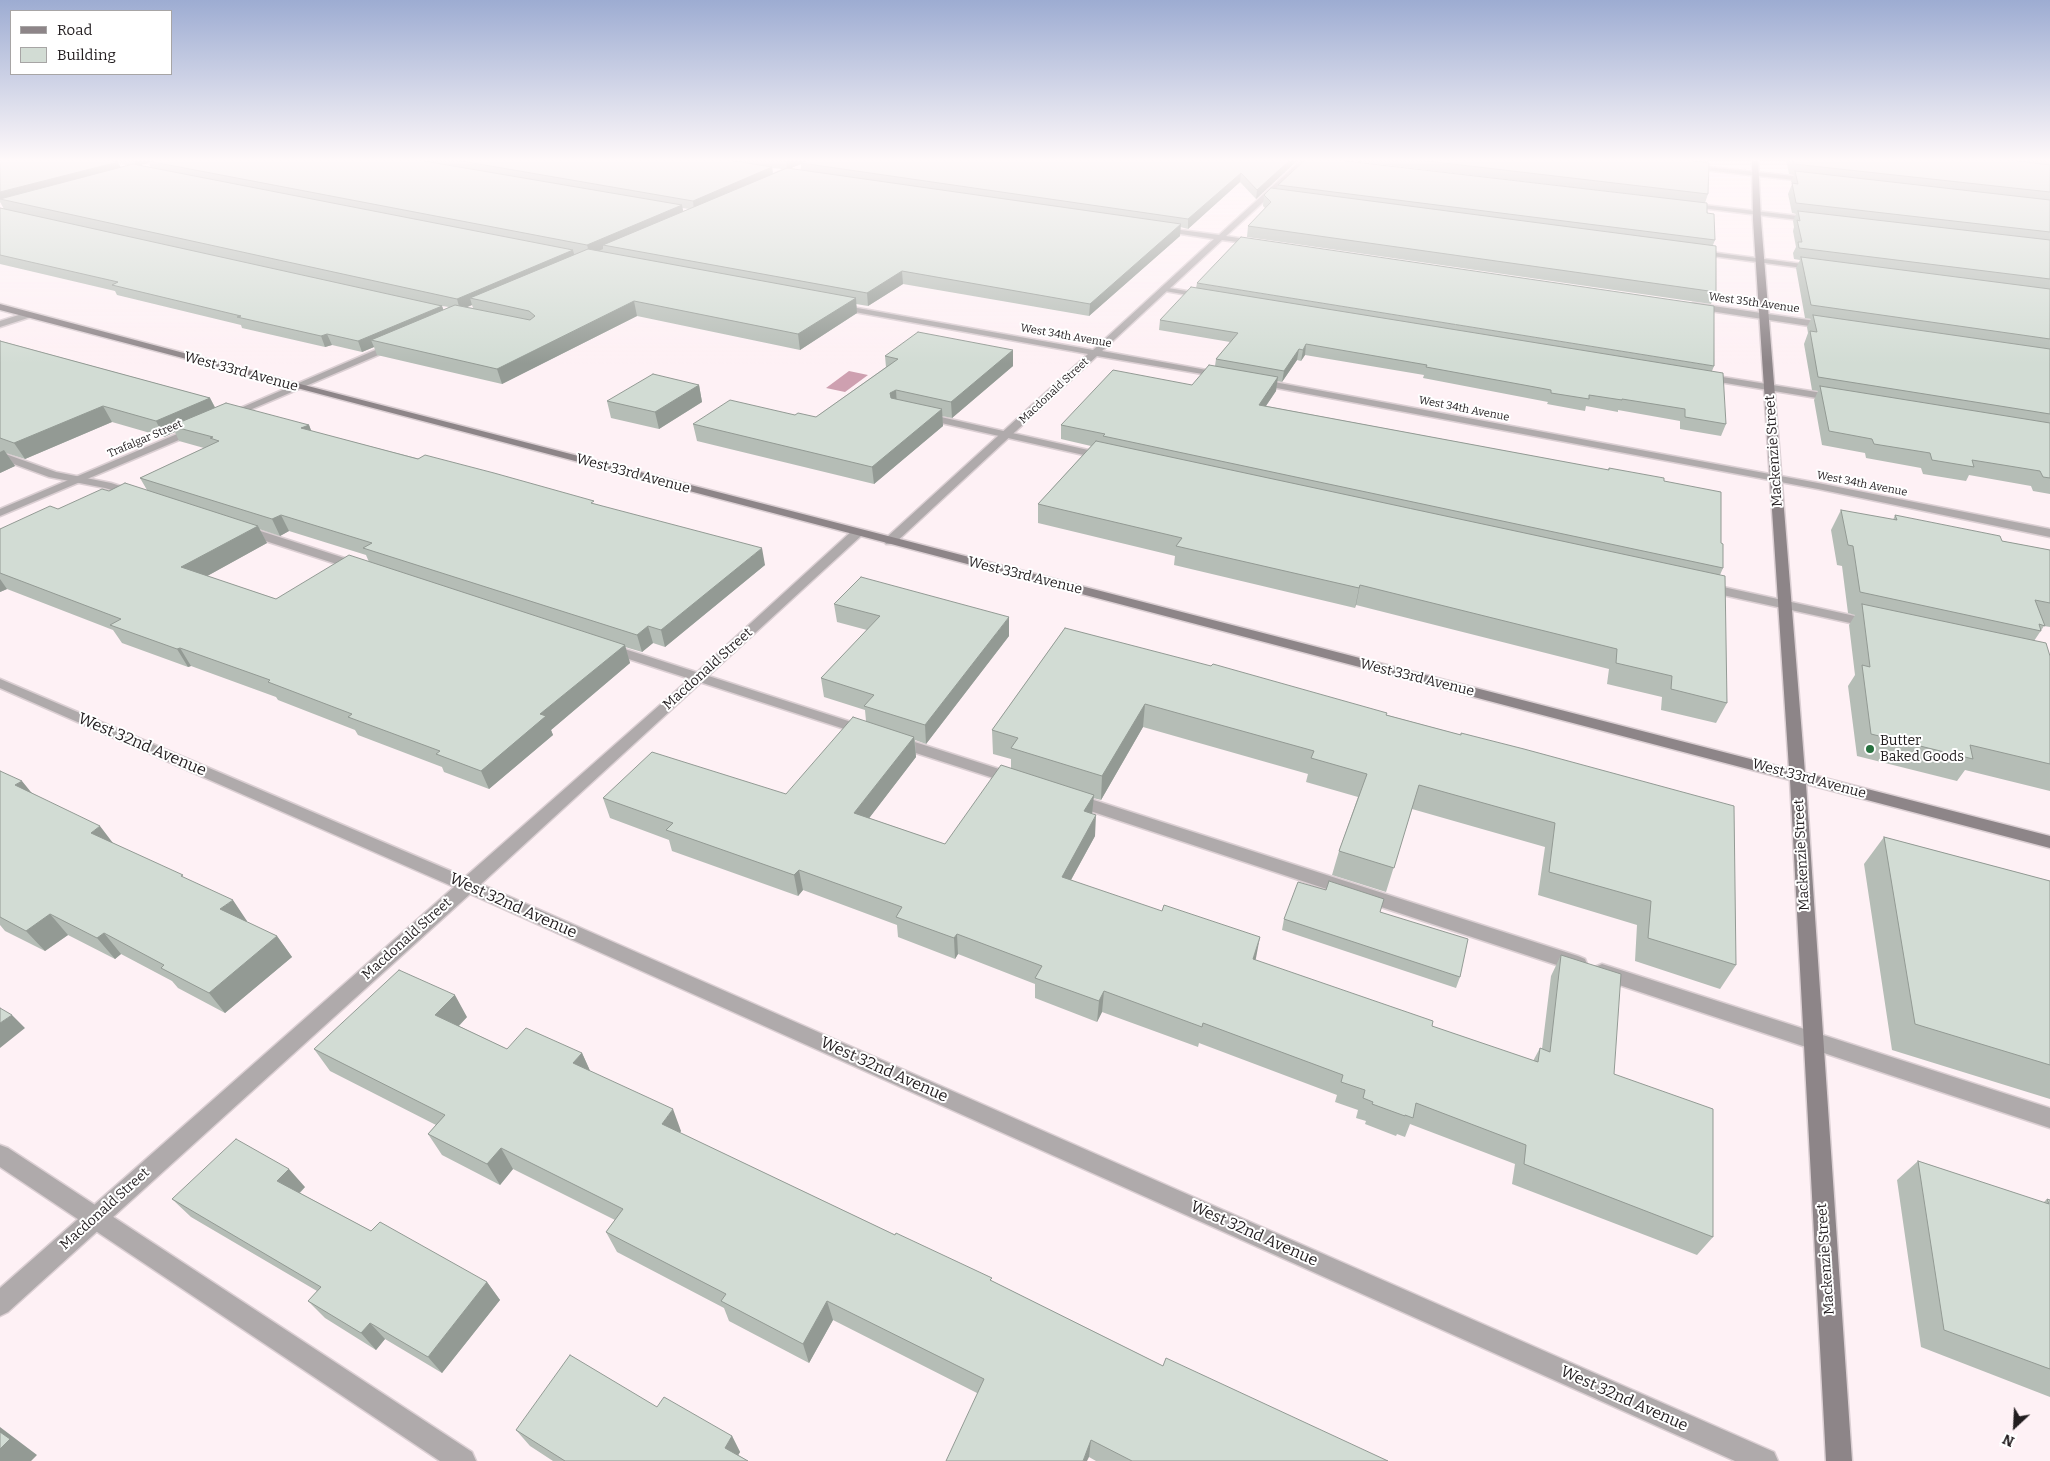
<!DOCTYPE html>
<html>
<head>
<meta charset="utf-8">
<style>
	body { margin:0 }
	#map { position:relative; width:2050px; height:1461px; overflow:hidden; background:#fef1f5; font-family:Bitter,serif }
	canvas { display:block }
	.legend { position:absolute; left:10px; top:10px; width:162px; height:65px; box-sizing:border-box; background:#fff; border:1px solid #a7a5a5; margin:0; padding:6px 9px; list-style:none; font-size:15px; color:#221d1f }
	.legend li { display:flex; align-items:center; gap:10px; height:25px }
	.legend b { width:25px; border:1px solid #a7a5a5 }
	.north { position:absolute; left:1990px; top:1401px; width:50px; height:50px; -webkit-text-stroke:4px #fff; paint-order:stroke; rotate:205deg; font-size:14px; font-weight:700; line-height:20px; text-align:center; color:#221d1f }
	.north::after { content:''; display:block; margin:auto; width:18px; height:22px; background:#221d1f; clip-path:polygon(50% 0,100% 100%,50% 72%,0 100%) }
</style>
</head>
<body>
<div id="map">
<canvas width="2050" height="1461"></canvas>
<ul class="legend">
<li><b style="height:6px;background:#8d8588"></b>Road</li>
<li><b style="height:14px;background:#d2dcd4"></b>Building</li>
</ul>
<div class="north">N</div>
</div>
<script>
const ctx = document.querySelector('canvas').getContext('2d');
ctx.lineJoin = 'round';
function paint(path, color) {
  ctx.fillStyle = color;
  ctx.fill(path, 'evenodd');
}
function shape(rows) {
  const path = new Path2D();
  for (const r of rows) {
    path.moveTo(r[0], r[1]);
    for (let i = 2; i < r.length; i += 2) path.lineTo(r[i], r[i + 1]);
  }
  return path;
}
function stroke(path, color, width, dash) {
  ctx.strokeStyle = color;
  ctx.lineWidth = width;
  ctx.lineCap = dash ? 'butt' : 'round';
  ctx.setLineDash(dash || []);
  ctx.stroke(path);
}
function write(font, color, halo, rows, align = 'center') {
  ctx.font = font + ' Bitter,serif';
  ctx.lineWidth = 4;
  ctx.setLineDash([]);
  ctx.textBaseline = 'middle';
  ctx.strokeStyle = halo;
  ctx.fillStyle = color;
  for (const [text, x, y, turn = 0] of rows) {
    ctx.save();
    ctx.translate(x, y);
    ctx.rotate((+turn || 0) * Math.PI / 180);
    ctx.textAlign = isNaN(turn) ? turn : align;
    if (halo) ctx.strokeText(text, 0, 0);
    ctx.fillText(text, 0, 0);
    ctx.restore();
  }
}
paint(shape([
	[849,371,868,375,845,392,826,388]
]), '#cea0b0');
const lane = shape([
	[1689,165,1812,178,1815,180,1812,182,1687,168,1686,167,1689,165],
	[1694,250,1818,266,1822,268,1818,270,1697,254,1694,254,1694,250],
	[1162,287,1205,294,1209,296,1205,298,1165,291,1161,289,1162,287],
	[1704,374,1835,395,1840,398,1835,401,1701,379,1699,377,1704,374],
	[923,413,1106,454,1111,457,1106,460,919,418,918,416,923,413],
	[0,452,56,472,111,483,139,492,141,494,135,497,105,488,49,477,0,459,0,452],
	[245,526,363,564,365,567,363,570,355,570,241,533,239,530,241,527,245,526],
	[1705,583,1873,620,1880,624,1873,628,1700,590,1699,587,1705,583],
	[609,644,870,728,873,731,870,734,865,736,860,734,604,651,602,648,609,644],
	[896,736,1021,776,1023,780,1021,784,1015,785,891,745,888,741,891,737,896,736],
	[1075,794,1578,956,1585,959,1587,964,1585,969,1578,972,1069,804,1067,800,1069,796,1075,794],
	[1602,964,2050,1108,2050,1128,1595,977,1593,972,1595,967,1602,964],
	[0,1145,8,1148,472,1452,476,1461,440,1461,0,1167,0,1145]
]);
const street = shape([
	[1297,159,1318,159,1329,162,1326,164,1307,162,1226,236,1257,241,1260,241,1260,245,1222,240,1102,351,1223,373,1226,374,1226,378,1097,356,894,544,886,544,884,541,886,538,1088,354,838,309,835,308,835,304,1093,350,1214,239,1161,231,1157,229,1158,227,1219,235,1300,161,1297,159],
	[1687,203,1815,218,1819,220,1815,222,1685,206,1685,204,1687,203],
	[1693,303,1829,323,1833,326,1829,329,1690,308,1689,306,1693,303],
	[28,312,32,315,31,317,0,327,0,321,28,312],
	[394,342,397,343,397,347,231,418,227,419,222,416,394,342],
	[1258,379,1818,483,2050,529,2050,537,1818,489,1255,384,1253,382,1258,379],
	[196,426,200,427,201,429,200,431,0,516,0,509,196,426],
	[857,529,863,533,861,536,481,884,1774,1452,1778,1461,1735,1461,470,894,8,1312,0,1316,0,1288,454,887,0,688,0,679,465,877,695,674,853,530,857,529]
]);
const secondary = shape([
	[1752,159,1758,159,1761,220,1805,773,2050,836,2050,848,1806,784,1852,1461,1826,1461,1790,780,0,310,0,304,300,384,1789,769,1753,220,1752,159]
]);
stroke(lane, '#dbcfd3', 3);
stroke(street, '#dbcfd3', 3);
stroke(secondary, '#dbcfd3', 3);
paint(lane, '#afaaab');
paint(street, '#afaaab');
paint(secondary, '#8d8588');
paint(shape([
	[0,159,1297,159,1297,161,1256,199,1240,182,1188,229,1180,227,1180,236,1089,316,903,284,868,306,856,304,857,313,800,350,637,316,502,384,377,355,374,347,362,352,332,345,325,347,242,328,241,325,117,295,115,291,0,264,0,208,4,209,0,202],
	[118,163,129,165,120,167],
	[149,163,151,168,140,165],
	[801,164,801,170,791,168],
	[772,168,782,169,773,173],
	[682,208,689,209,683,211],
	[472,305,473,308,467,307],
	[442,306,449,307,443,310],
	[1336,159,1709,159,1707,163,1708,194,1705,203,1715,240,1713,245,1716,292,1711,304,1247,237,1248,226,1265,208,1263,206,1264,195,1277,189,1278,185,1653,197],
	[1786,159,2050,159,2050,494,2033,491,2031,486,1969,475,1966,481,1923,474,1921,468,1866,458,1865,453,1822,445,1814,400,1818,391,1812,390,1804,344,1808,333,1807,327,1811,319,1805,318,1796,268,1800,260,1794,259,1793,253,1796,247,1793,231,1794,227,1793,221,1796,214,1792,213,1788,194,1792,184,1791,181,1794,175,1789,174],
	[1197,283,1714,366,1712,371,1726,424,1721,436,1680,429,1680,421,1618,410,1618,412,1586,406,1585,411,1547,404,1548,402,1423,378,1424,375,1305,355,1301,361,1297,360,1282,382,1277,381,1276,391,1266,406,1608,470,1609,468,1664,481,1721,543,1723,568,1720,575,1727,703,1716,723,1661,710,1662,697,1607,684,1609,669,1356,605,1355,608,1174,565,1175,556,1038,523,1038,504,1091,446,1061,439,1061,425,1192,385,1215,366,1216,359,1230,342,1159,330,1160,320,1196,288],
	[0,340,1,341,210,398,215,407,309,425,311,431,595,504,765,565,665,647,653,643,642,652,625,647,630,663,551,730,553,735,489,789,444,772,442,767,358,735,355,730,278,700,276,697,191,666,188,667,122,643,113,630,7,589,0,592,0,529,109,491,147,490,140,478,204,448,179,441,175,432,164,437,112,422,25,459,6,453,15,466,0,473],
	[259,529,280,536,289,531,366,555,369,562,276,599,207,576,267,543],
	[1013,350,1013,366,952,418,942,416,943,426,874,484,697,441,693,424,795,415,816,417,886,367,885,356],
	[699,385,702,402,659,429,611,418,607,401],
	[1841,510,1893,520,1895,515,2002,541,2050,550,2050,627,2044,626,2034,641,2050,656,2050,791,1965,770,1957,781,1857,756,1848,686,1855,675,1849,625,1855,615,1848,613,1842,566,1837,565,1831,530],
	[834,604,1009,636,926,744,915,740,916,757,869,818,945,844,1011,768,1011,759,993,754,992,730,1065,628,1461,735,1736,965,1720,989,1635,961,1637,925,1538,895,1545,847,1412,809,1386,892,1332,875,1339,851,1358,797,1306,782,1308,774,1143,727,1101,800,1093,798,1092,814,1095,836,1071,880,1256,958,1255,960,1432,1026,1533,1061,1540,1048,1542,1049,1551,976,1561,955,1614,1074,1713,1237,1697,1255,1512,1184,1515,1164,1410,1124,1405,1137,1397,1134,1396,1136,1365,1124,1366,1121,1356,1118,1358,1110,1335,1102,1337,1095,1199,1043,1198,1047,1102,1012,1097,1022,1035,998,1035,984,958,954,955,959,898,937,897,925,803,890,798,896,672,851,669,840,610,818,603,798,786,794,866,721,865,710,824,697,821,678,867,630,837,622],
	[0,771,32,793,113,843,186,879,247,921,246,922,277,936,292,957,225,1013,178,988,172,981,121,954,115,959,68,935,45,951,5,931,0,925],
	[1884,837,2050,881,2050,1099,1892,1050,1864,864],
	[1326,890,1380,912,1460,977,1456,988,1282,930,1284,919],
	[467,1017,459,1026,507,1049,582,1053,590,1071,681,1131,680,1133,992,1281,1163,1366,1388,1461,1096,1461,977,1393,833,1320,809,1363,729,1321,724,1308,617,1252,606,1232,615,1220,513,1169,500,1185,442,1155,428,1134,436,1125,330,1071,314,1049],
	[1918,1161,2043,1203,2047,1199,2050,1200,2050,1397,1921,1347,1897,1180],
	[305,1187,300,1193,371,1231,487,1282,500,1300,442,1373,385,1339,376,1350,325,1318,308,1301,317,1291,191,1217,172,1199],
	[657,1407,732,1436,740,1452,738,1455,748,1461,553,1461,530,1446,516,1430]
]), '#b5bdb6');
paint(shape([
	[133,159,164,159,148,161,149,163,136,166],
	[791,159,812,159,787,170,786,161],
	[1291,159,1297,159,1297,161,1256,199,1257,190],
	[118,162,122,170,0,199,0,192],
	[772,167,773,176,694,210,693,201],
	[1241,173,1240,182,1188,229,1188,219],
	[682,205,684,215,603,245,603,249,590,255,587,245],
	[1181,224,1180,236,1089,316,1090,304],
	[573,250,576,261,470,298,472,305,460,310,457,299],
	[902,271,903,284,868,306,867,293],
	[856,298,857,313,800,350,798,334],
	[634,301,637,316,502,384,497,369],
	[442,306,446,316,371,340,374,347,362,352,358,341],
	[327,334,332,345,325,347,321,336],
	[1306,344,1305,355,1301,361,1303,350],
	[1299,349,1297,360,1282,382,1284,371],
	[1013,350,1013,366,952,418,951,402],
	[1278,377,1276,391,1257,419,1259,405],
	[699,385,702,402,659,429,655,412],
	[896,390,897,406,891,409,890,393],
	[210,398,218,414,171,426,175,432,164,437,156,421],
	[103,406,112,422,25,459,14,443],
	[942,409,943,426,874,484,872,467],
	[309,425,315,440,301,428],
	[4,450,15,466,0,473,0,452],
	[281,515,289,531,280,536,272,519],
	[258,526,267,543,191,585,181,567],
	[762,548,765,565,665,647,661,630],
	[0,579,7,589,0,592],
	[1360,585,1356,605,1355,608,1359,588],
	[1009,617,1009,636,926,744,925,725],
	[648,626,653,643,642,652,637,635],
	[625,645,630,663,551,730,553,735,489,789,481,771,540,714],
	[180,648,191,666,188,667,177,649],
	[1145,704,1143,727,1101,800,1102,776],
	[914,737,916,757,857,834,854,813],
	[22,781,39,802,15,785],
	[1094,795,1092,815,1084,811],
	[1096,815,1095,836,1061,898,1062,877],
	[100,826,116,847,91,833],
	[799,870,803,890,798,896,794,875],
	[233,900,247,921,236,930,220,909],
	[50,914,68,935,45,951,26,931],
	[104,933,121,954,115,959,97,938],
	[957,934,958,954,955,959,954,938],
	[277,936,292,957,225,1013,209,993],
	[1260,937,1256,958,1248,980,1253,959],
	[1104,991,1102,1012,1097,1022,1099,1001],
	[455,995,467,1017,448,1037,435,1015],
	[12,1015,25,1028,0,1048,0,1023],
	[582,1053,592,1075,573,1063],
	[673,1109,681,1131,670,1145,662,1124],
	[501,1148,513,1169,500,1185,487,1164],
	[289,1169,305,1187,293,1199,277,1181],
	[487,1282,500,1300,442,1373,428,1357],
	[827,1301,833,1320,809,1363,803,1344],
	[370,1323,385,1339,376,1350,361,1333],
	[0,1427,37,1455,31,1461,0,1461],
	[732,1436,740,1452,735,1461,725,1448],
	[1091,1440,1089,1457,1087,1461,1083,1461]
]), '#939a94');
const building = shape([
	[0,159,106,159,118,162,0,192,0,159],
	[153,159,412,159,682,205,587,245,148,161,153,159],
	[450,159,722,159,772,167,693,201,450,159],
	[770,159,791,159,786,161,770,159],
	[810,159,1291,159,1257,190,1241,173,1188,219,801,163,810,159],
	[1306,159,1329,159,1707,203,1707,213,1714,214,1715,240,1278,185,1306,159],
	[1410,159,1677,159,1709,163,1708,194,1410,159],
	[1792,159,2000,159,2050,165,2050,192,1794,164,1792,159],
	[133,164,573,250,457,299,0,199,133,164],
	[787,168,1181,224,1090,304,902,271,867,293,603,245,787,168],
	[1795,171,2050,200,2050,232,1796,203,1792,183,1798,184,1795,171],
	[1271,188,1716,246,1716,292,1248,226,1271,202,1264,195,1271,188],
	[0,208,442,306,358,341,327,334,321,336,237,317,241,316,112,285,118,282,0,255,0,208],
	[1798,211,2050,240,2050,279,1799,248,1798,242,1802,242,1797,220,1800,221,1798,211],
	[1241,237,1714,306,1714,366,1197,283,1241,237],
	[588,249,856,298,798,334,634,301,497,369,371,340,455,305,530,320,535,316,529,311,470,298,588,249],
	[1801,257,2050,289,2050,339,1811,305,1801,257],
	[1191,287,1723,373,1726,424,1685,417,1685,409,1622,399,1622,400,1589,395,1589,399,1551,393,1551,390,1426,367,1427,365,1306,344,1303,350,1299,349,1284,371,1216,359,1238,333,1160,320,1191,287],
	[1813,315,2050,349,2050,414,1818,377,1810,331,1817,332,1813,315],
	[918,332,1013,350,951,402,896,390,890,393,891,398,942,409,872,467,693,424,730,400,795,415,798,413,816,417,898,359,885,356,918,332],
	[0,341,210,398,156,421,103,406,14,443,0,438,0,341],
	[1209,365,1278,377,1259,405,1609,470,1609,468,1664,478,1664,481,1721,492,1721,543,1723,544,1723,568,1103,436,1105,434,1061,425,1113,370,1192,385,1209,365],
	[653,374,699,385,655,412,607,401,653,374],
	[1820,386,2050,423,2050,478,2043,477,2040,471,1972,460,1974,467,1932,460,1930,453,1874,444,1872,439,1829,431,1820,386],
	[226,403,309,425,301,428,418,459,425,455,494,473,594,501,591,503,762,548,661,630,648,626,637,635,363,548,372,543,281,515,272,519,140,478,219,441,210,438,213,437,171,426,226,403],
	[1096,441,1725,576,1727,703,1671,689,1672,676,1616,663,1617,649,1360,585,1359,588,1176,546,1182,538,1038,504,1096,441],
	[125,483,258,526,181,567,276,599,349,555,625,645,540,714,546,716,481,771,436,754,440,751,348,717,352,714,268,682,270,680,180,648,177,649,110,625,121,619,0,573,0,529,50,506,58,509,102,489,109,491,125,483],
	[1841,510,1897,520,1895,515,2000,536,2002,541,2050,550,2050,603,2035,600,2045,626,2039,624,2041,631,1860,592,1853,546,1848,545,1841,510],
	[861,577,1009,617,925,725,864,706,874,695,821,678,880,616,834,604,861,577],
	[1862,604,2046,643,2050,656,2050,764,1970,745,1973,759,1871,734,1862,665,1870,667,1862,604],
	[1065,628,1211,666,1213,664,1387,713,1386,715,1461,735,1461,733,1524,749,1734,806,1736,965,1648,938,1651,901,1549,872,1555,823,1419,785,1394,868,1339,851,1367,774,1311,758,1314,751,1145,704,1102,776,1011,748,1018,738,992,730,1065,628],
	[853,717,914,737,854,813,945,844,1001,765,1094,795,1084,811,1096,815,1062,877,1162,911,1164,905,1260,937,1253,959,1433,1021,1432,1026,1538,1062,1540,1048,1550,1052,1561,955,1621,974,1614,1074,1713,1109,1713,1237,1524,1164,1526,1145,1416,1103,1413,1118,1405,1115,1405,1116,1372,1104,1373,1102,1363,1098,1365,1090,1341,1082,1343,1075,1203,1023,1202,1027,1104,991,1099,1001,1035,978,1042,966,957,934,954,938,896,917,902,907,799,870,794,875,666,830,673,823,603,798,652,752,786,794,853,717],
	[0,771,22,781,15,785,100,826,91,833,183,875,181,876,233,900,220,909,277,936,209,993,161,968,164,965,104,933,97,938,50,914,26,931,0,917,0,771],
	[1884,837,2050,881,2050,1065,1915,1024,1884,837],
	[1329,881,1384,899,1380,912,1468,939,1460,977,1284,919,1298,882,1326,890,1329,881],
	[399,970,455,995,435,1015,507,1049,526,1028,582,1053,573,1063,673,1109,662,1124,895,1235,896,1233,992,1278,990,1280,1163,1366,1166,1358,1388,1461,1132,1461,1091,1440,1083,1461,946,1461,984,1379,827,1301,803,1344,721,1301,726,1294,606,1232,623,1209,501,1148,487,1164,428,1134,445,1115,314,1049,399,970],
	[0,1008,12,1015,0,1023,0,1008],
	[236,1139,289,1169,277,1181,371,1231,380,1222,487,1282,428,1357,370,1323,361,1333,308,1301,321,1287,172,1199,236,1139],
	[1918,1161,2049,1204,2047,1199,2050,1200,2050,1369,1944,1330,1918,1161],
	[570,1355,657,1407,664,1397,732,1436,725,1448,748,1461,565,1461,516,1430,570,1355],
	[0,1432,10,1439,0,1449,0,1432]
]);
paint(building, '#d2dcd4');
stroke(building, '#939a94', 1);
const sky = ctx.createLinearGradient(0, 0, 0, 364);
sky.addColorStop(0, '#9dacd2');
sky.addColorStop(0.44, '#fff9fa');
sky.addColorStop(1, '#fff9fa00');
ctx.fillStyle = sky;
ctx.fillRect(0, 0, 2050, 364);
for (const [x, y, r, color] of [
	[1870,749,5,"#27713f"]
]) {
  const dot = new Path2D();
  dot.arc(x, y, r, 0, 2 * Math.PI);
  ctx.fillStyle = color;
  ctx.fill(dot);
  stroke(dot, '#fff', 2);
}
write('11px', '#221d1f', '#fff', [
	["West 35th Avenue",1754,303,8],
	["West 34th Avenue",1066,336,10],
	["Macdonald Street",1054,391,-43],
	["West 34th Avenue",1464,409,11],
	["Trafalgar Street",145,439,-23],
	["West 34th Avenue",1862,484,11]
]);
write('14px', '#221d1f', '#fff', [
	["West 33rd Avenue",241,372,15],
	["Mackenzie Street",1774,451,-94],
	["West 33rd Avenue",633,474,15],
	["West 33rd Avenue",1025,576,14],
	["Macdonald Street",708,669,-42],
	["West 33rd Avenue",1417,678,14],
	["West 33rd Avenue",1809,779,15],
	["Mackenzie Street",1802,855,-93],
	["Macdonald Street",407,939,-42],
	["Macdonald Street",105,1209,-42],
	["Mackenzie Street",1826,1259,-94]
]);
write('14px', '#221d1f', '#fff', [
	["Butter",1880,741],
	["Baked Goods",1880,757]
], 'left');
write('16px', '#221d1f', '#fff', [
	["West 32nd Avenue",142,745,23],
	["West 32nd Avenue",513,906,24],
	["West 32nd Avenue",884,1070,24],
	["West 32nd Avenue",1254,1234,24],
	["West 32nd Avenue",1624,1399,24]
]);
</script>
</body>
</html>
